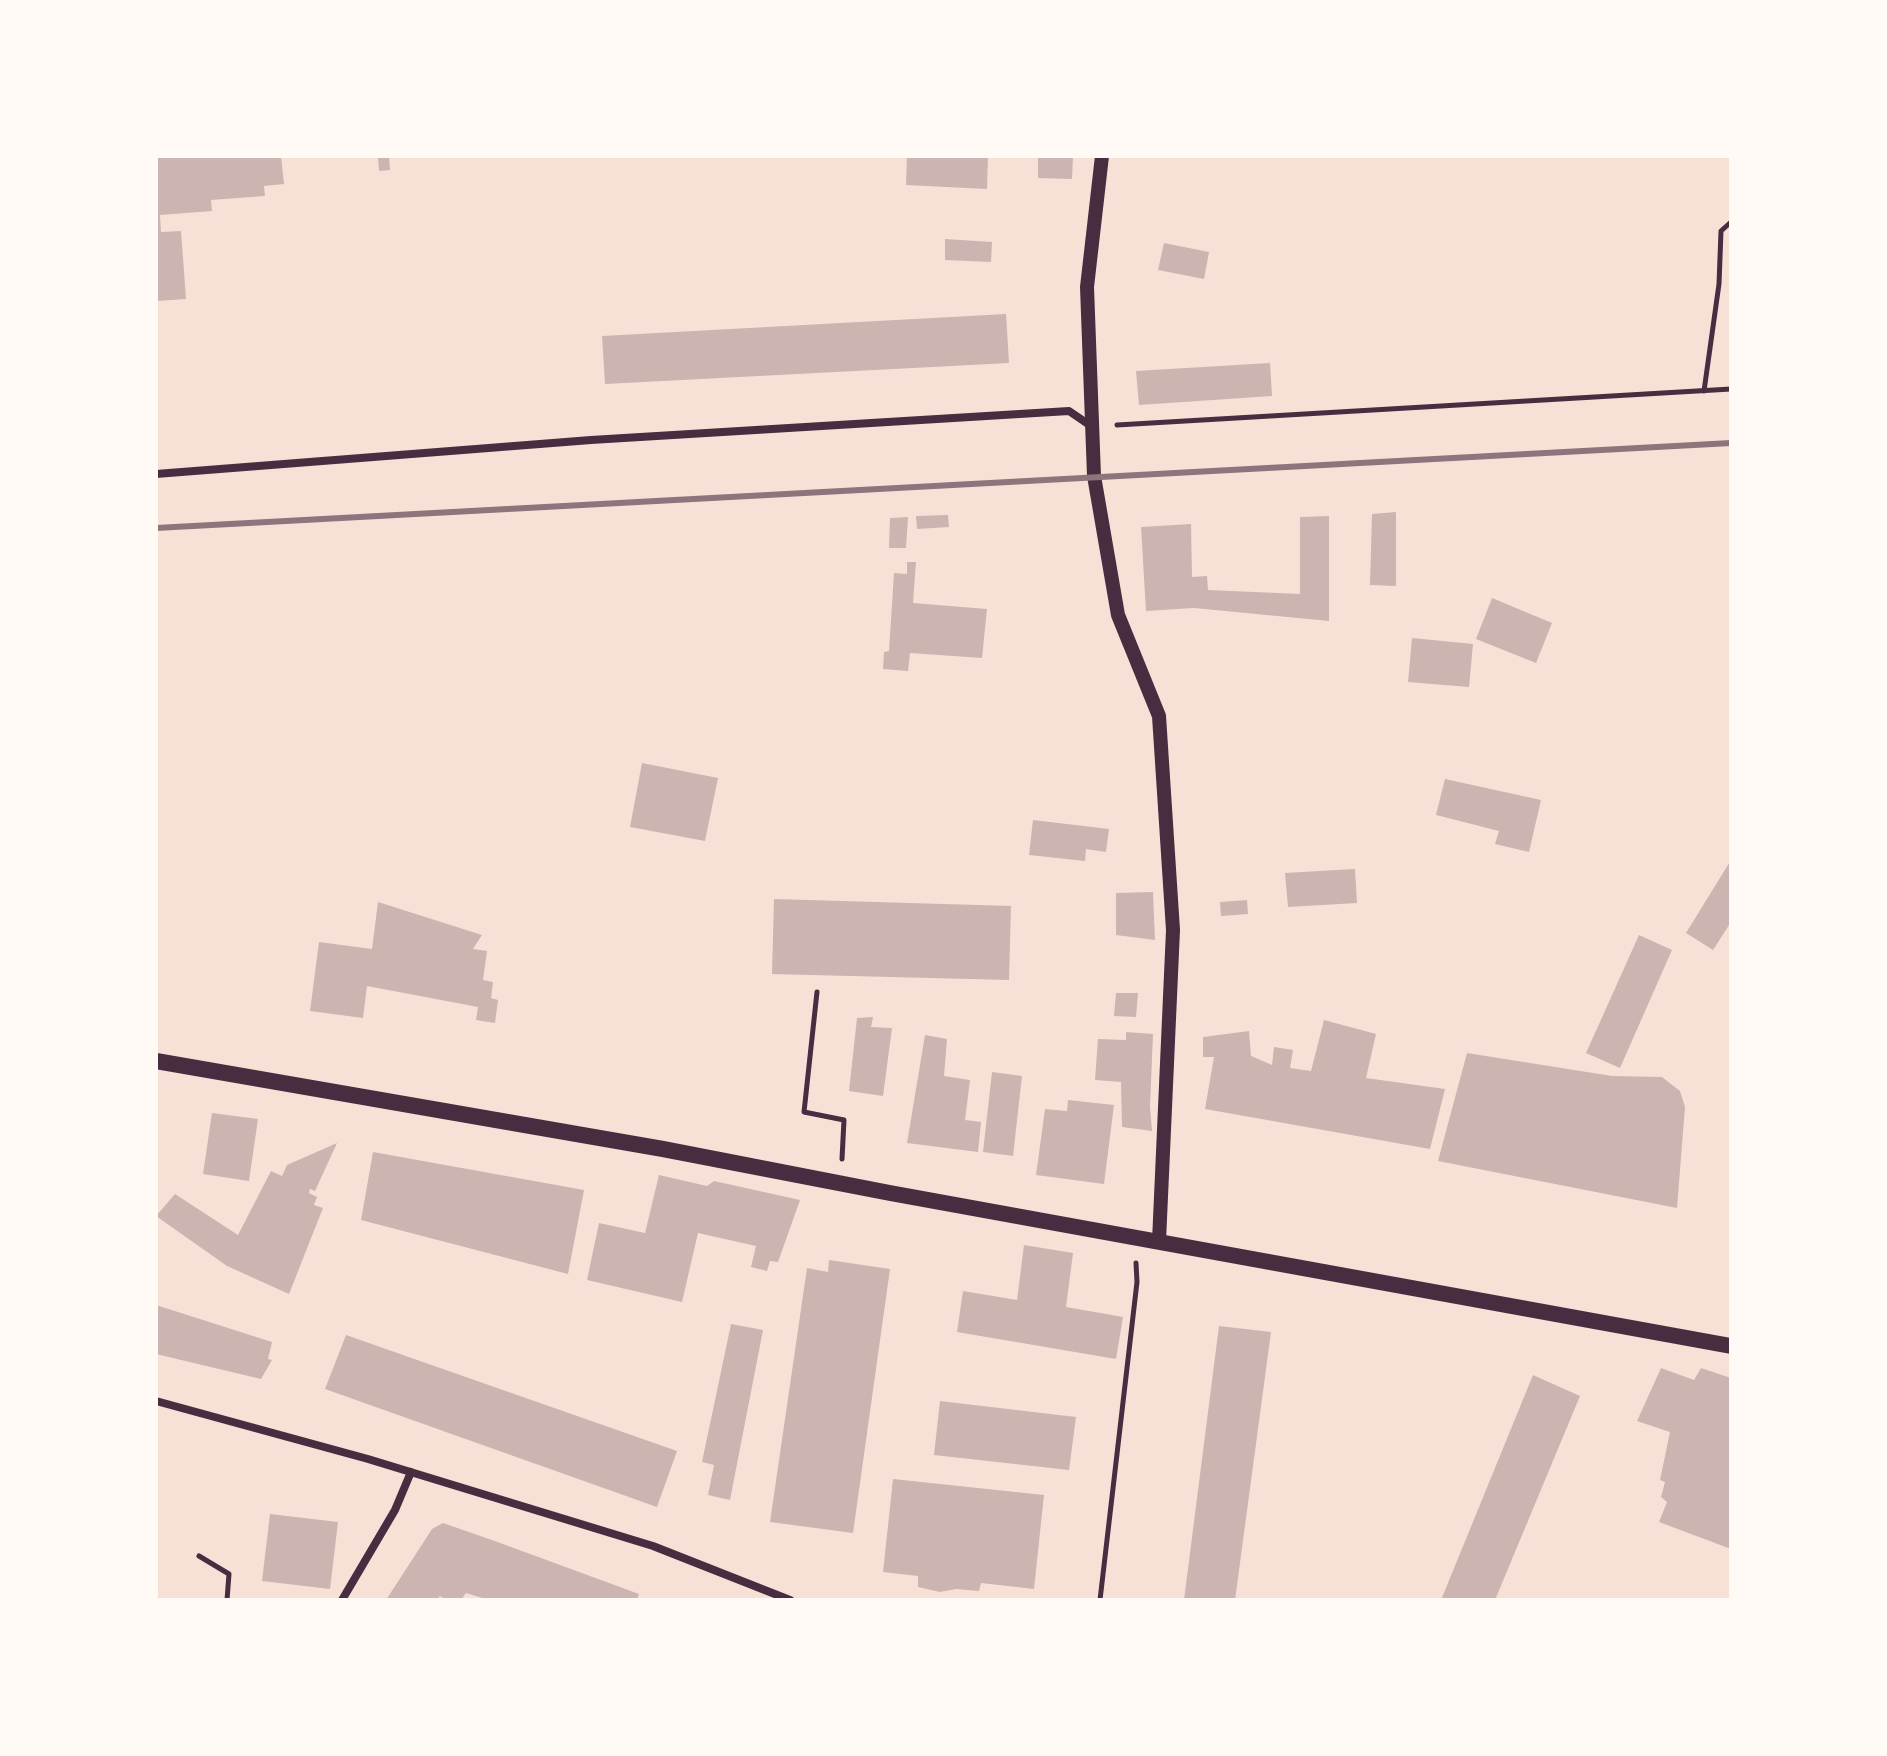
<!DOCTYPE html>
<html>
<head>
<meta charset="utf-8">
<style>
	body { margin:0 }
	#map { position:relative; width:1887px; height:1756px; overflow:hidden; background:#f7e1d7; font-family:"Noto Sans",sans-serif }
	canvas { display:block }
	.frame { position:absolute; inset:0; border:158px solid #fffaf5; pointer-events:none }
</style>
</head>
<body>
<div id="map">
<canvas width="1887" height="1756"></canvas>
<div class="frame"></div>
</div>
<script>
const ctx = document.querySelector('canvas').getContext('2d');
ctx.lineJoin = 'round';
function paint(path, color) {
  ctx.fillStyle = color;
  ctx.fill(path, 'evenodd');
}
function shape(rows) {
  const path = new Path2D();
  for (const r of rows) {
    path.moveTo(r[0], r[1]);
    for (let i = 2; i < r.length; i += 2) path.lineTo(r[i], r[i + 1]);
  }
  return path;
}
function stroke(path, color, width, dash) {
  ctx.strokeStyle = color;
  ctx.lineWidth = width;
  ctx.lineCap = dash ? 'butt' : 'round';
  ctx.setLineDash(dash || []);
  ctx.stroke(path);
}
paint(shape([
	[156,156,281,156,284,184,264,186,265,196,211,200,212,211,160,215,161,232,181,231,186,299,156,301],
	[378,156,389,156,390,170,379,171],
	[907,156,988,156,987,189,906,185],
	[1038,156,1073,156,1072,179,1038,178],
	[945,239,992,242,991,262,945,260],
	[1164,243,1209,252,1204,279,1158,270],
	[1006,314,1009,363,605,384,602,336],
	[1270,363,1272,396,1139,405,1136,371],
	[1396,512,1396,586,1370,585,1372,514],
	[948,515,949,527,917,529,916,516],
	[1329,516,1329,621,1194,608,1146,611,1141,527,1191,524,1192,577,1207,576,1208,590,1300,594,1300,517],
	[908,517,906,548,889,548,890,518],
	[907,562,916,562,913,603,987,609,982,658,910,653,908,671,883,669,884,652,889,651,894,573,907,574],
	[1492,598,1552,623,1536,663,1476,639],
	[1412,638,1473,644,1469,687,1408,682],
	[642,763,718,778,705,841,630,827],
	[1445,779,1541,800,1529,852,1495,844,1499,831,1436,815],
	[1033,820,1109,829,1106,852,1086,849,1085,861,1029,855],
	[1731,860,1731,922,1713,950,1686,933],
	[1355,869,1357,903,1288,907,1285,873],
	[1153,892,1155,940,1116,935,1116,893],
	[774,899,1011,906,1009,980,772,974],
	[1247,900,1248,914,1221,916,1220,902],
	[378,902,482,935,473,949,487,951,483,980,493,982,491,998,498,1000,495,1023,476,1020,478,1007,367,986,363,1018,310,1011,319,942,372,949],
	[1639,935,1672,950,1620,1068,1586,1053],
	[1116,993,1138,993,1136,1017,1114,1016],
	[873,1017,871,1027,892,1028,883,1096,849,1091,857,1018],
	[1324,1020,1376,1034,1366,1078,1445,1089,1430,1149,1205,1109,1214,1057,1203,1057,1203,1037,1249,1031,1251,1056,1272,1065,1274,1047,1293,1050,1290,1068,1311,1071],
	[1126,1032,1153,1034,1150,1107,1152,1131,1122,1127,1121,1082,1095,1080,1098,1039,1126,1040],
	[925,1035,947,1039,944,1076,970,1080,965,1120,981,1122,978,1152,907,1143],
	[1467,1053,1612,1076,1662,1077,1680,1091,1685,1107,1677,1208,1438,1161],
	[992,1072,1022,1076,1013,1156,983,1152],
	[1068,1100,1114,1105,1104,1184,1036,1175,1045,1109,1067,1111],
	[212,1113,258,1119,249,1181,203,1174],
	[337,1143,315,1191,310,1189,309,1193,317,1197,314,1205,323,1208,289,1294,227,1266,156,1216,175,1194,238,1235,271,1171,282,1176,287,1165],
	[373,1152,584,1190,568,1274,361,1220],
	[659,1175,707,1186,714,1181,800,1200,778,1262,770,1261,767,1271,751,1267,756,1246,698,1233,682,1302,587,1280,599,1223,645,1233],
	[1024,1245,1073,1253,1066,1307,1123,1317,1116,1359,957,1332,963,1291,1017,1300],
	[829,1260,890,1269,853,1533,770,1522,807,1268,828,1272],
	[156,1305,272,1342,268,1359,272,1360,261,1379,156,1354],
	[731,1324,763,1330,730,1500,708,1495,714,1465,702,1462],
	[1219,1326,1271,1332,1235,1600,1184,1600],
	[346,1335,677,1451,657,1507,325,1389],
	[1661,1368,1694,1380,1701,1368,1731,1378,1731,1549,1659,1522,1667,1502,1661,1497,1665,1482,1660,1480,1670,1432,1637,1421],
	[1533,1375,1580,1396,1495,1600,1441,1600],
	[940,1401,1076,1417,1069,1470,934,1455],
	[893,1479,1044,1495,1034,1589,981,1583,979,1591,956,1589,940,1592,918,1587,918,1576,883,1572],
	[270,1514,338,1522,330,1589,262,1581],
	[443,1523,492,1540,639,1594,637,1600,489,1600,466,1593,461,1600,446,1600,440,1596,437,1600,386,1600,432,1529]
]), '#ccb4b1');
stroke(shape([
	[1704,391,1719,284,1721,231,1731,222],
	[1117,425,1731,389],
	[817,992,804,1112,844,1120,842,1159],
	[199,1556,229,1574,227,1600],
	[1100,1600,1137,1282,1136,1263]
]), '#4a2c40', 5);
stroke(shape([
	[156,474,591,440,1069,411,1091,426],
	[156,1401,368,1459,653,1546,790,1600],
	[342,1600,395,1510,411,1472]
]), '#4a2c40', 8);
stroke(shape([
	[1102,156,1087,287,1094,476,1118,615,1159,716,1173,930,1159,1241]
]), '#4a2c40', 14);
stroke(shape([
	[156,1061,663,1149,890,1193,1731,1346]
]), '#4a2c40', 16);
stroke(shape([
	[156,528,1731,443]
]), '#8f747c', 6);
</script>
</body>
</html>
